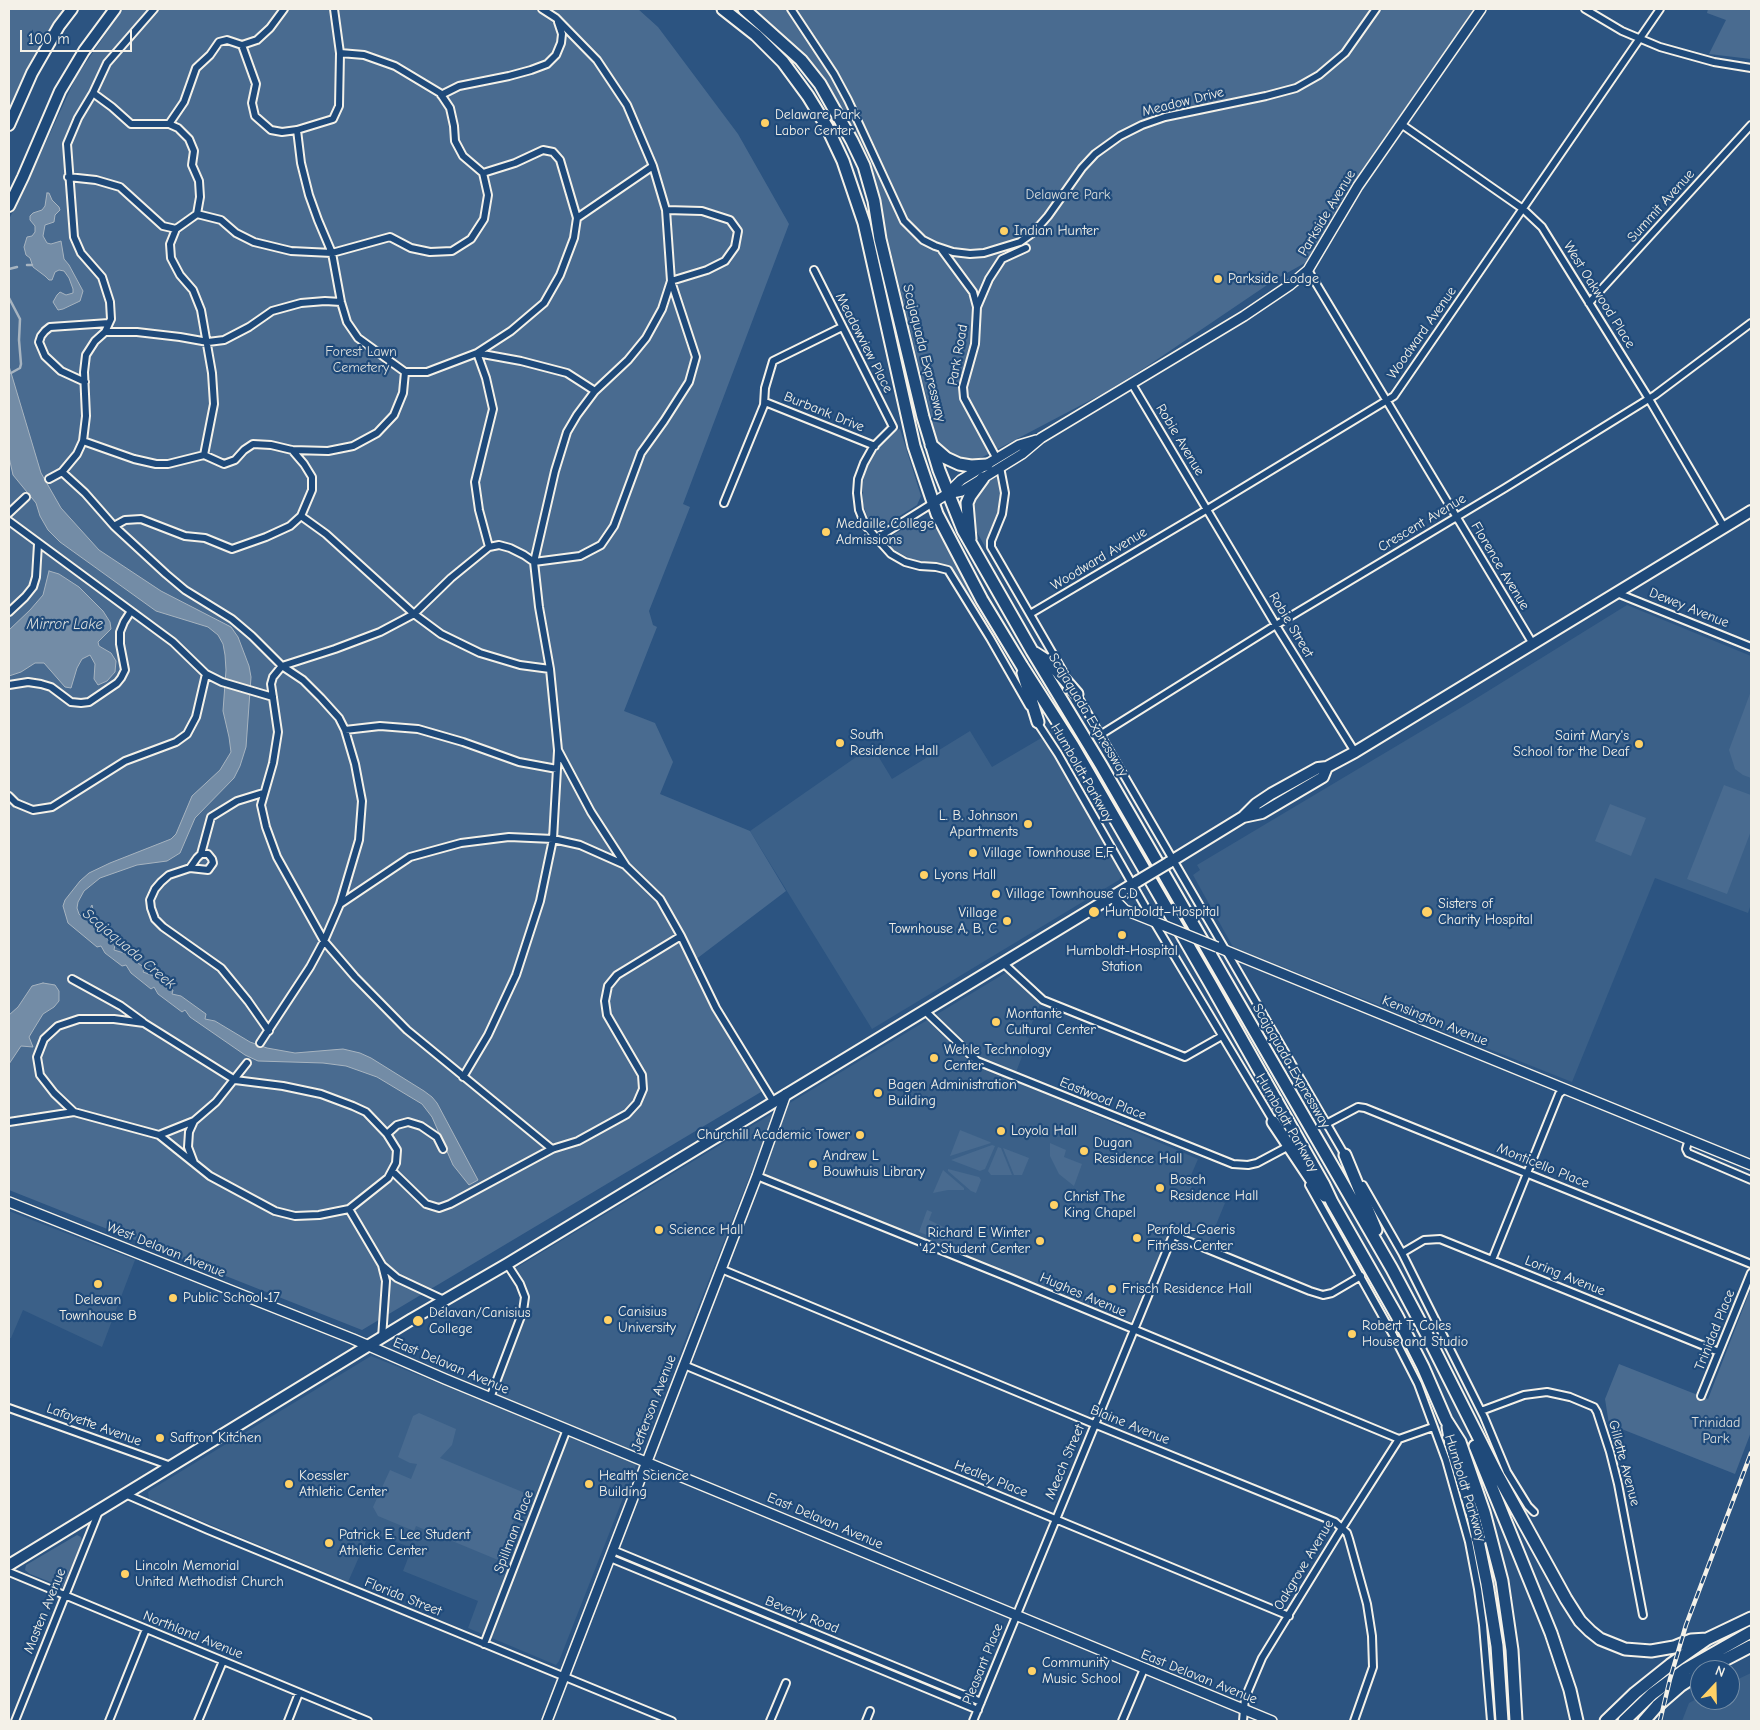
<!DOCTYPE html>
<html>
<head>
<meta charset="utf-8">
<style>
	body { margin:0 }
	#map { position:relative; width:1760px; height:1730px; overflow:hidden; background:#2c5481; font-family:"Comic Neue",sans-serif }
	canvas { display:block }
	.frame { position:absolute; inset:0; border:10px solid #f4f1e8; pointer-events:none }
	.north { position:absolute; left:1690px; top:1660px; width:50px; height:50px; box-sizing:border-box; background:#1f4a7a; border:1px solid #748da6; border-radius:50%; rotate:21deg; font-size:14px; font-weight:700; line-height:20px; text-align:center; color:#f4f1e8 }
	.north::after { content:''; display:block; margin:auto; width:18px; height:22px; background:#ffd166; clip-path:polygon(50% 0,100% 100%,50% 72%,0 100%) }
	.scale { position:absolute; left:20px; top:30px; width:112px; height:22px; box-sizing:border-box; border:2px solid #f4f1e8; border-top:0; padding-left:6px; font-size:15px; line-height:18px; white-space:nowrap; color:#f4f1e8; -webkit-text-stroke:4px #1f4a7a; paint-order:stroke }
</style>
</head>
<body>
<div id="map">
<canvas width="1760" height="1730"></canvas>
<div class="frame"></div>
<div class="north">N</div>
<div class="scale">100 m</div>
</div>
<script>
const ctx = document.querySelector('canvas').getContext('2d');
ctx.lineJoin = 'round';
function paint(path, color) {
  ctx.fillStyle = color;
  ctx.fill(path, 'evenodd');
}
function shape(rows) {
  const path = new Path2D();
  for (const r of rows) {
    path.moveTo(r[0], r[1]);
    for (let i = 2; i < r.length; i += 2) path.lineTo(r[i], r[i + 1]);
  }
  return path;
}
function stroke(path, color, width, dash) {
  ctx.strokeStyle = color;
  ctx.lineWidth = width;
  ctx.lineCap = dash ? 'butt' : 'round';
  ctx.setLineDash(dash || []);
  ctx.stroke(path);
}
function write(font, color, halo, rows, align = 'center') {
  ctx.font = font + ' "Comic Neue",sans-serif';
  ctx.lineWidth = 4.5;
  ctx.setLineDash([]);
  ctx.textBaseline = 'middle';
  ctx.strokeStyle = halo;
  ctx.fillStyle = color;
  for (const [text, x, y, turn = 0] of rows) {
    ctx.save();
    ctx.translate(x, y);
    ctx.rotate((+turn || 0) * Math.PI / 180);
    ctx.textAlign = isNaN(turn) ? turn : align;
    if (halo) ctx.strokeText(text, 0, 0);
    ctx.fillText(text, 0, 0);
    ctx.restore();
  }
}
paint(shape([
	[1627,605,1751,656,1751,904,1748,913,1655,878,1572,1082,1233,947,1193,875,1200,870,1197,865,1472,701],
	[970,731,992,767,1043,737,1119,869,1121,877,1119,880,872,1029,750,831,872,746,892,779],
	[1007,972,1040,1004,1026,1037,1029,1038,1013,1080,1198,1159,1189,1180,1193,1191,1225,1203,1208,1244,1170,1229,1131,1322,752,1170,559,1661,556,1665,468,1628,478,1601,403,1571,412,1548,370,1532,348,1582,149,1499,148,1492,152,1489,371,1356,490,1404,529,1305,529,1296,516,1268],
	[9,1211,135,1260,102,1347,23,1310,11,1338,9,1338],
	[1751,1673,1751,1721,1682,1721,1689,1703,1700,1697,1700,1700,1730,1700,1730,1683]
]), '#3b6088');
paint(shape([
	[9,9,65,9,34,55,9,111],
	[123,9,638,9,658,27,738,134,789,224,683,504,690,507,649,611,653,625,657,627,624,711,655,723,673,762,660,794,750,831,786,891,695,960,766,1089,362,1330,9,1190,9,219,23,192,76,77],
	[754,9,1474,9,1350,187,1305,263,1276,279,1146,367,1104,393,975,461,952,458,939,445,937,440,879,203,803,57,783,35],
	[1708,9,1751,9,1751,59,1709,54,1726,20,1707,13],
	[900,429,921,496,917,505,882,527,876,527,869,521,863,505,863,482,865,473,868,463,878,447,895,431],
	[998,476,1000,476,1001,485,1000,504,988,537,989,551,988,552,973,525,971,501,984,484],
	[926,519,931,521,953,556,977,606,975,607,953,570,944,565,913,560,892,549,890,541,893,535,919,520],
	[1751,691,1751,778,1743,775,1735,769,1729,750],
	[1724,785,1751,795,1751,831,1727,894,1687,879],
	[1610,804,1646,818,1631,856,1595,841],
	[960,1130,990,1142,991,1143,950,1156],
	[1050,1143,1066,1150,1064,1157,1082,1164,1074,1186,1059,1174,1050,1156],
	[992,1145,995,1146,985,1169,980,1171,951,1160],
	[998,1147,1001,1148,1012,1175,991,1175,988,1171],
	[1003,1148,1029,1158,1022,1175,1014,1175],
	[948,1169,979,1177,981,1180,976,1193,971,1191,948,1171],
	[943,1170,964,1188,964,1190,948,1190,933,1193],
	[927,1210,932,1212,929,1220,958,1234,949,1244,919,1232],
	[1751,1288,1751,1432,1735,1474,1609,1424,1605,1399,1619,1364,1708,1399],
	[419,1413,456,1429,452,1445,440,1458,525,1493,498,1560,416,1526,414,1531,378,1516,373,1507,390,1470,411,1479,417,1464,410,1463,398,1457,413,1416],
	[77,1535,81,1537,82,1541,63,1587,30,1574,25,1570,26,1565],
	[628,1559,733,1602,733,1604,732,1605,627,1562],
	[744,1607,849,1650,849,1652,848,1653,743,1610],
	[861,1655,965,1698,965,1700,964,1701,859,1658]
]), '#496b90');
const water = shape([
	[47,193,49,193,52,200,59,207,60,210,55,215,54,222,45,225,43,236,47,243,51,244,61,241,64,259,69,265,83,291,80,301,63,309,58,310,53,302,57,295,60,292,66,295,73,293,73,289,69,278,64,271,59,270,55,272,52,280,49,280,45,276,33,267,30,258,26,255,24,247,27,237,32,236,35,232,35,226,30,220,30,216,33,213,42,210,45,206,47,193],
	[9,366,41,473,61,508,99,550,161,591,231,627,238,637,249,666,251,677,246,747,240,766,234,778,195,818,180,853,167,861,137,865,100,878,84,891,78,902,77,908,79,914,84,919,92,905,94,915,106,931,105,937,115,945,114,950,124,953,145,968,143,972,154,976,173,990,172,994,181,996,206,1014,205,1019,215,1021,250,1042,267,1048,295,1053,343,1049,360,1053,371,1058,424,1091,432,1097,437,1103,478,1180,469,1185,453,1165,432,1117,422,1104,377,1077,346,1066,323,1063,258,1061,245,1055,190,1017,185,1010,182,1012,158,994,154,987,151,989,131,973,126,965,122,966,105,953,101,946,97,947,68,923,63,906,65,900,80,881,89,873,110,863,171,839,176,834,192,796,220,770,231,752,229,737,223,711,226,670,225,655,223,644,218,635,208,627,156,611,60,542,48,530,40,516,36,503,13,475,9,457,9,366],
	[49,571,59,574,79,587,103,611,110,622,111,629,98,642,99,646,111,653,116,661,115,672,107,681,98,685,94,679,95,664,90,655,82,659,77,668,71,688,65,687,44,663,35,663,21,672,9,676,9,630,30,610,43,595,49,571],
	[43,983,55,985,59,991,59,1001,54,1007,43,1014,35,1027,29,1037,33,1047,21,1046,9,1064,9,1015,18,1007,32,986,43,983]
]);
paint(water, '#738ca6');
stroke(water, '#a7b4c0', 1);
stroke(shape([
	[27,265,32,265],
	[9,269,17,267],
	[9,298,20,319,19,340,21,364,20,368,11,373]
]), '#a7b4c0', 2.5);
const street = shape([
	[542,9,556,18,597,60,627,105,653,166,666,210,671,281,662,309,646,338,628,360,595,391,577,415,567,432,555,471,534,562,539,607,550,669,558,750,591,812,626,866,660,899,681,936,716,1008,773,1101],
	[791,9,834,74,848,100,904,221,923,240,935,246,953,252,970,254,984,253,1020,242,1034,232,1048,216,1082,168,1095,154,1120,136,1142,125,1165,117,1266,96,1296,88,1319,75,1345,53,1376,9],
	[1585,9,1622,31,1660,47,1714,62,1751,68],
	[242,45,256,84,252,103,255,116,271,130,282,132,297,130,333,119,339,106,340,53,334,9],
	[441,95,459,86,509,76,531,70,547,64,556,55,561,43,562,34,558,22],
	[169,124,184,102,196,68,210,55,219,42,227,40,242,45,257,40,270,28,284,9],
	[1401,124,1523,209,1542,227,1649,399,1724,527],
	[297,130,301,163,309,195,318,220,332,253,341,302,347,322,358,338,405,372,427,372,477,353,511,331,544,303,560,275,574,238,577,218,560,160,553,152,543,150,515,163,483,173],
	[68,177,96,180,120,187,163,226,176,229,197,214,200,197,199,181,192,165,194,151,189,139,178,128,169,124,131,124,112,107,93,93],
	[197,214,221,220,236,233,254,242,291,251,332,253,390,237,411,248,430,252,452,251,471,239,484,219,488,195,483,173,463,156,455,141,454,126,450,108,440,93,395,66,364,55,340,53],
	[577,218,653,166],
	[176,229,170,244,171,258,180,275,193,290,201,310,212,373,214,404,204,455],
	[942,250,973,292,977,307],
	[814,270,893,427,873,447,864,463,858,479,857,493,859,510,865,525,891,554,905,562,920,566,936,567,948,570,990,638,1029,706],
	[1308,270,1533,644],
	[1589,303,1751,125],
	[105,332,137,332,180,337,208,342,224,340,249,327,272,311,301,303,325,301,341,302],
	[477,353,486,378,493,409,475,482,479,510,489,547],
	[477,353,521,361,567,373,595,391],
	[85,382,61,371,45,356,39,342,41,336,45,331,50,327,109,323],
	[1132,384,1280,632,1355,752],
	[765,402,875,446],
	[83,441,134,459,156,464,168,464,204,455,224,464,235,460,244,450,253,444,271,445,292,450,328,451,353,446,377,433,394,415,403,393,405,372],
	[997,459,964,398,963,387,975,344,977,307,989,279,1002,259,1026,248],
	[1000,467,1005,493,1002,514,991,541,991,547,1064,673],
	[62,472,85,493,114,526,166,574,185,590,232,619,252,636,282,666,273,677,271,684,278,732,273,763,261,805,266,827,277,857,296,891,324,941,355,977,407,1030,552,1149],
	[49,479,62,472,77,454,83,441,86,416,84,372,86,355,95,341,105,332,111,319,110,302,102,277,81,253,74,237,67,144,78,118,93,93,107,63,154,9],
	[724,503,764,405,765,388,773,361,842,327],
	[9,513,26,497],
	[301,516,326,534,414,614,441,634,480,653,520,665,550,669],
	[9,521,173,642,206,674,222,682,273,697],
	[114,526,125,520,141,519,185,536,205,538,232,549,266,537,290,526,301,516,312,490,312,477,304,464,292,450],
	[877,538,933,503],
	[1617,593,1751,647],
	[9,612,25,597,33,587,36,577,38,544],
	[1030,614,1201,513,1394,396,1660,9],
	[282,666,335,649,380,632,414,614,451,578,489,547,499,545,510,548,524,555,534,562,580,556,601,545,614,526,641,453,664,421,689,382,696,357,671,281,707,270,725,261,735,247,738,231,730,220,702,211,666,210],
	[9,685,28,682,41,684,51,687,71,702,81,703,89,702,117,683,121,678,125,670,120,644,120,632,124,622,131,611],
	[1076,693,1346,1157],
	[1037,722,1058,754,1154,922,1275,1124],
	[345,730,380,726,418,729,463,742,519,762,557,769],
	[1100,735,1271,628,1505,488,1655,395,1751,323],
	[9,796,16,803,33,810,52,807,125,761,176,742,187,734,196,717,206,674],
	[201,854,211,817,237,801,263,793],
	[190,868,197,858,201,854,208,854,212,859,213,863,208,870,190,868,169,875,161,882,155,889,150,900,151,908,155,919,163,927,221,968,248,1001,269,1031],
	[340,904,410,857,461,843,509,837,553,839,580,845,625,865],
	[1003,963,1043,1000,1185,1057,1222,1036],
	[72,979,121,1006,143,1022],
	[924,1010,977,1061,1233,1164,1248,1165,1257,1163,1287,1147],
	[260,1043,310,967,324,941,340,904,359,840,362,801,355,764,345,730,339,718,321,698,303,680,282,666],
	[463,1077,488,1035,516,975,540,901,553,839,558,751],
	[194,1121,189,1132,188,1147,194,1163],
	[9,1122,74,1112,159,1135,210,1176,275,1211,295,1216,319,1215,349,1209,388,1178,396,1163,397,1150,387,1134,366,1112,353,1106,321,1094,283,1086,235,1080,144,1023,114,1019,79,1019,58,1026,44,1039,37,1057,40,1075,54,1093,74,1112],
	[1326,1124,1358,1107,1365,1108,1751,1264],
	[387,1134,397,1125,408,1122,421,1126,437,1137,443,1149],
	[159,1135,194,1121,216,1102,247,1063],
	[1689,1139,1686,1149,1688,1153,1751,1180],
	[393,1172,426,1204,439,1208,450,1204,552,1149,578,1141,627,1114,637,1103,643,1089,642,1075,607,1015,605,1001,608,986,617,975,681,936],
	[757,1176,1010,1278,1399,1439],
	[1309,1185,1393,1335,1418,1384,1446,1460,1469,1542,1478,1589,1483,1625,1491,1721],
	[1363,1185,1402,1253,1484,1417,1507,1472,1528,1506,1534,1512],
	[349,1209,382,1265,386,1281,382,1338],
	[1402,1253,1424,1240,1440,1239,1719,1352],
	[1492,1260,1559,1094,1565,1089],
	[383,1266,397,1278,444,1300],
	[721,1269,1089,1422,1335,1522,1347,1533,1349,1539,1367,1604,1372,1636,1373,1667,1354,1721],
	[684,1365,1289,1616],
	[1701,1396,1751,1273],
	[490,1398,523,1311,525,1297,520,1284,507,1264],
	[9,1408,171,1466],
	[1481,1411,1524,1395,1547,1392,1570,1397,1594,1407,1597,1412,1610,1452,1618,1484,1643,1615],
	[1399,1439,1433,1427],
	[125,1494,208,1530,672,1721],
	[613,1550,981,1702],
	[610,1558,978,1710],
	[9,1572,368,1721],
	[484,1644,567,1429],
	[15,1721,99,1511],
	[109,1721,146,1629],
	[198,1721,223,1661],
	[288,1721,299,1693],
	[770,1721,786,1683],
	[866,1721,870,1711],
	[973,1721,1173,1235,1310,1291,1323,1295,1332,1293,1361,1276],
	[1122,1721,1144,1669],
	[1243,1721,1245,1698,1262,1658,1337,1536,1399,1439]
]);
const secondary = shape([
	[947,494,962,491,1022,454,1041,438,1244,316,1290,285,1308,270,1358,186,1481,9],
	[933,503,947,494,961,480,1019,445,1036,440],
	[1112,897,1125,910,1165,926],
	[1217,947,1751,1165],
	[9,1202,353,1339,445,1379,1272,1721],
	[547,1721,757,1176,786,1094]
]);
const primary = shape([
	[9,125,32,73,59,26,72,9],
	[9,206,23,177,60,91,84,51,115,9],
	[1243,817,1262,813,1323,777,1327,767],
	[1168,863,1243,817,1256,804,1271,794,1318,768,1327,767,1355,752,1751,511],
	[9,1565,412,1319,507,1264,1138,881]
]);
const highway = shape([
	[723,9,756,35,783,62,808,96,827,127,843,161,864,223,914,446,937,514,982,600,1022,666,1073,746,1211,985,1324,1185,1332,1202,1397,1316,1423,1367,1446,1420,1460,1442,1484,1512,1502,1581,1512,1650,1516,1721],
	[744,9,801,60,820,84,852,141,864,166,874,201,880,239,923,417,939,470,963,530,1032,651,1101,765,1392,1269,1427,1335,1496,1472,1566,1599,1580,1621,1590,1631,1600,1639,1625,1649,1651,1651,1674,1647,1691,1640,1707,1639],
	[931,445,946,458,959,464,971,466,987,465],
	[970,539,967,503,970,496,983,478],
	[1035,653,1049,662,1077,694],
	[1023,673,1038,722],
	[1273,1122,1317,1188,1325,1196],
	[1345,1155,1376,1230],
	[1448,1427,1451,1444,1473,1516,1487,1584,1497,1646,1502,1721],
	[1475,1446,1551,1633,1570,1690,1577,1721],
	[1705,1670,1751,1646],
	[1606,1721,1635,1693,1670,1665,1707,1639,1751,1618],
	[1624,1721,1652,1694,1686,1669,1751,1632],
	[1644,1721,1657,1706,1680,1686,1700,1673]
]);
stroke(street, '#f4f1e8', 10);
stroke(secondary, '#f4f1e8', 12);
stroke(primary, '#f4f1e8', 14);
stroke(highway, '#f4f1e8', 15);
stroke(street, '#1f4a7a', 6);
stroke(secondary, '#1f4a7a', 9);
stroke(primary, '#1f4a7a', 10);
stroke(highway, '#1f4a7a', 11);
const rail = shape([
	[1660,1721,1670,1679,1686,1625,1751,1453]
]);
stroke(rail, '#f4f1e8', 4.5);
stroke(rail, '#1f4a7a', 2.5, [8]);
const secondaryBridge = shape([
	[1165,926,1217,947]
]);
const primaryBridge = shape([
	[1138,881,1168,863]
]);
stroke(secondaryBridge, '#f4f1e8', 12, []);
stroke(primaryBridge, '#f4f1e8', 14, []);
stroke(secondaryBridge, '#1f4a7a', 9);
stroke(primaryBridge, '#1f4a7a', 10);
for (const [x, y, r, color] of [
	[765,123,5,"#ffd166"],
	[1004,231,5,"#ffd166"],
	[1218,279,5,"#ffd166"],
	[826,532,5,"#ffd166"],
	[840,743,5,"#ffd166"],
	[1639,744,5,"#ffd166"],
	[1028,824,5,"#ffd166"],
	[973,853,5,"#ffd166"],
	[924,875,5,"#ffd166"],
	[996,894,5,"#ffd166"],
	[1094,912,6,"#ffd166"],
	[1427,912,6,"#ffd166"],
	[1007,921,5,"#ffd166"],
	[1122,935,5,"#ffd166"],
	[996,1022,5,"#ffd166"],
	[934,1058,5,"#ffd166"],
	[878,1093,5,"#ffd166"],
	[1001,1131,5,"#ffd166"],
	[860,1135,5,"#ffd166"],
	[1084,1151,5,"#ffd166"],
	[813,1164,5,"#ffd166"],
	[1160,1188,5,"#ffd166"],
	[1054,1205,5,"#ffd166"],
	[659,1230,5,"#ffd166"],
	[1137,1238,5,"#ffd166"],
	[1040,1241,5,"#ffd166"],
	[98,1284,5,"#ffd166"],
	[1112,1289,5,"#ffd166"],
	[173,1298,5,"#ffd166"],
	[608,1320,5,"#ffd166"],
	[418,1321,6,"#ffd166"],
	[1352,1334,5,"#ffd166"],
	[160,1438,5,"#ffd166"],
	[289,1484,5,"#ffd166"],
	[589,1484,5,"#ffd166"],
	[329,1543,5,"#ffd166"],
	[125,1574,5,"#ffd166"],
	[1032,1671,5,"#ffd166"]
]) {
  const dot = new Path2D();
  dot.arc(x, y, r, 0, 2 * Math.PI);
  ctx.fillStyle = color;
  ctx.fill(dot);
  stroke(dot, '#1f4a7a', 2);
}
write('14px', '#f4f1e8', '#1f4a7a', [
	["Meadow Drive",1183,102,-14],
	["Summit Avenue",1661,206,-48],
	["Parkside Avenue",1327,213,-59],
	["West Oakwood Place",1599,295,58],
	["Woodward Avenue",1422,333,-55],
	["Meadowview Place",864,343,63],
	["Scajaquada Expressway",924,353,76],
	["Park Road",958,355,-80],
	["Burbank Drive",824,412,22],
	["Robie Avenue",1180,440,59],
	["Crescent Avenue",1422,523,-31],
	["Woodward Avenue",1099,559,-31],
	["Florence Avenue",1500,566,59],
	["Dewey Avenue",1689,608,22],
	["Robie Street",1291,625,59],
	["Scajaquada Expressway",1088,715,59],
	["Humboldt Parkway",1082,773,60],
	["Kensington Avenue",1435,1021,22],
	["Scajaquada Expressway",1291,1066,60],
	["Eastwood Place",1103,1099,22],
	["Humboldt Parkway",1287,1123,60],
	["Monticello Place",1543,1166,22],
	["West Delavan Avenue",166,1250,22],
	["Loring Avenue",1565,1276,22],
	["Hughes Avenue",1083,1295,23],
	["Trinidad Place",1715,1330,-68],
	["East Delavan Avenue",451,1366,23],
	["Jefferson Avenue",654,1403,-69],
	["Lafayette Avenue",94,1425,20],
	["Blaine Avenue",1130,1425,22],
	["Meech Street",1065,1462,-67],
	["Gillette Avenue",1624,1463,75],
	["Hedley Place",991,1479,22],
	["Humboldt Parkway",1465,1488,73],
	["East Delavan Avenue",825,1521,23],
	["Spillman Place",514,1532,-69],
	["Oakgrove Avenue",1304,1565,-59],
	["Florida Street",403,1597,22],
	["Masten Avenue",45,1611,-68],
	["Beverly Road",802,1615,22],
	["Northland Avenue",193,1635,22],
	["Pleasant Place",983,1664,-68],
	["East Delavan Avenue",1199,1677,22]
]);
write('14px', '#f4f1e8', '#1f4a7a', [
	["Delaware Park",775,115],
	["Labor Center",775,131],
	["Indian Hunter",1014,231],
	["Parkside Lodge",1228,279],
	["Medaille College",836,524],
	["Admissions",836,540],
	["South",850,735],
	["Residence Hall",850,751],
	["Saint Mary's",1629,736,"right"],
	["School for the Deaf",1629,752,"right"],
	["L. B. Johnson",1018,816,"right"],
	["Apartments",1018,832,"right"],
	["Village Townhouse E,F",983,853],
	["Lyons Hall",934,875],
	["Village Townhouse C,D",1006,894],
	["Sisters of",1438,904],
	["Charity Hospital",1438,920],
	["Humboldt–Hospital",1105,912],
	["Village",997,913,"right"],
	["Townhouse A, B, C",997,929,"right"],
	["Humboldt-Hospital",1122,951,"center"],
	["Station",1122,967,"center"],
	["Montante",1006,1014],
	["Cultural Center",1006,1030],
	["Wehle Technology",944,1050],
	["Center",944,1066],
	["Bagen Administration",888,1085],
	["Building",888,1101],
	["Loyola Hall",1011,1131],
	["Churchill Academic Tower",850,1135,"right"],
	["Dugan",1094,1143],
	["Residence Hall",1094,1159],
	["Andrew L",823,1156],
	["Bouwhuis Library",823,1172],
	["Bosch",1170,1180],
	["Residence Hall",1170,1196],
	["Christ The",1064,1197],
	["King Chapel",1064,1213],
	["Science Hall",669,1230],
	["Penfold-Gaeris",1147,1230],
	["Fitness Center",1147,1246],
	["Richard E Winter",1030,1233,"right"],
	["'42 Student Center",1030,1249,"right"],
	["Frisch Residence Hall",1122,1289],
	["Public School 17",183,1298],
	["Delevan",98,1300,"center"],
	["Townhouse B",98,1316,"center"],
	["Canisius",618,1312],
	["University",618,1328],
	["Delavan/Canisius",429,1313],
	["College",429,1329],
	["Robert T. Coles",1362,1326],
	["House and Studio",1362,1342],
	["Saffron Kitchen",170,1438],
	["Koessler",299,1476],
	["Athletic Center",299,1492],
	["Health Science",599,1476],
	["Building",599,1492],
	["Patrick E. Lee Student",339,1535],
	["Athletic Center",339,1551],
	["Lincoln Memorial",135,1566],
	["United Methodist Church",135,1582],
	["Community",1042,1663],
	["Music School",1042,1679]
], 'left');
write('14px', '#dadddb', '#1f4a7a', [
	["Delaware Park",1068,195],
	["Forest Lawn",361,352],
	["Cemetery",361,368],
	["Trinidad",1716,1423],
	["Park",1716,1439]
]);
write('italic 15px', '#dadddb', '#1f4a7a', [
	["Mirror Lake",65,625],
	["Scajaquada Creek",129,949,40]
]);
</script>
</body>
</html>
